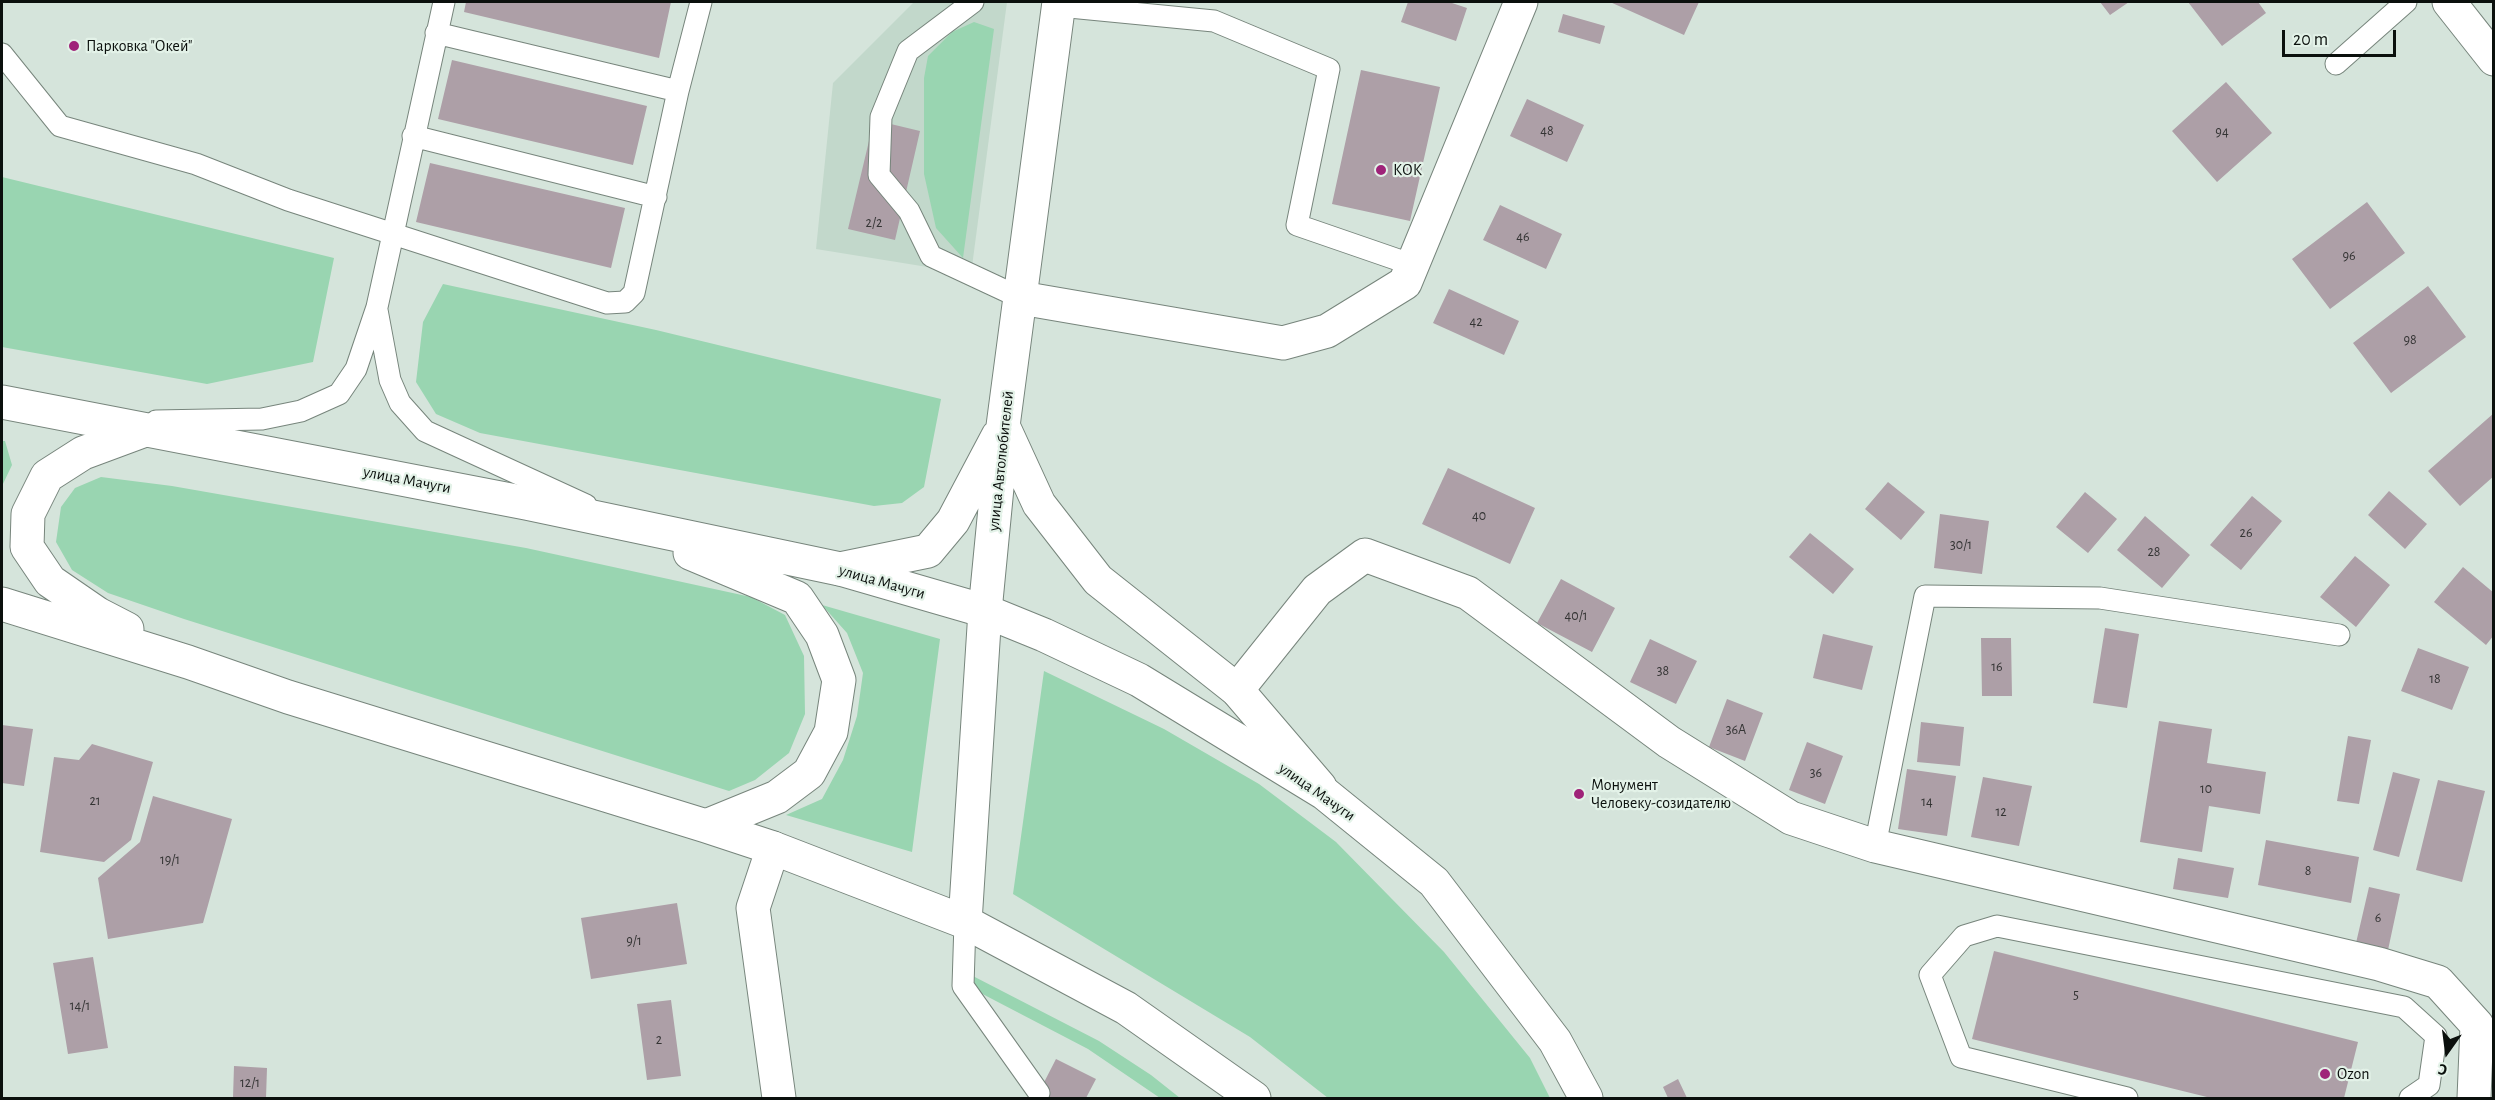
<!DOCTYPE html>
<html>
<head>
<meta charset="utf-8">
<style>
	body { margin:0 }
	#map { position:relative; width:2495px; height:1100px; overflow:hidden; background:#d5e4db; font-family:"Alegreya Sans",sans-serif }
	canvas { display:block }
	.frame { position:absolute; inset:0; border:3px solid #0b100d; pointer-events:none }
	.north { position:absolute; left:2417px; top:1022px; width:60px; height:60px; -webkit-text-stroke:4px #e3f2e8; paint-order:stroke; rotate:194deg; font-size:16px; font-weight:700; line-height:24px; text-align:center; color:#0b100d }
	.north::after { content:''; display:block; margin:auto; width:21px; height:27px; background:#0b100d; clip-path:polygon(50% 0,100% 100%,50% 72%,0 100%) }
	.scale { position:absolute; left:2282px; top:30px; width:114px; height:27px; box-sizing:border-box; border:3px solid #0b100d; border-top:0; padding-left:8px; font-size:18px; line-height:21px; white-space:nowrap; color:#0b100d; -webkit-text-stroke:4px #e3f2e8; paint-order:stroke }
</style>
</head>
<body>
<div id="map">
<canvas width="2495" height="1100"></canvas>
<div class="frame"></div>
<div class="north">С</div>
<div class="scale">20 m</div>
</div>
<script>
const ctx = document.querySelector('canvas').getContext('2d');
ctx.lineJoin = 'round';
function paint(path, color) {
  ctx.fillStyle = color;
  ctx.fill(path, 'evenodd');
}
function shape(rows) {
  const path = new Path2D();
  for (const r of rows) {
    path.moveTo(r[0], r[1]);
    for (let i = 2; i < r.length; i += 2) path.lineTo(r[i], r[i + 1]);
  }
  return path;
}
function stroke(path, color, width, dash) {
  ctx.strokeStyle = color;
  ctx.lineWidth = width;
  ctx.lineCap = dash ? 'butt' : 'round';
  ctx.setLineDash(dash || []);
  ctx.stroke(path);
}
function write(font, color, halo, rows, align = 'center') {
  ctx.font = font + ' "Alegreya Sans",sans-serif';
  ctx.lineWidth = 4.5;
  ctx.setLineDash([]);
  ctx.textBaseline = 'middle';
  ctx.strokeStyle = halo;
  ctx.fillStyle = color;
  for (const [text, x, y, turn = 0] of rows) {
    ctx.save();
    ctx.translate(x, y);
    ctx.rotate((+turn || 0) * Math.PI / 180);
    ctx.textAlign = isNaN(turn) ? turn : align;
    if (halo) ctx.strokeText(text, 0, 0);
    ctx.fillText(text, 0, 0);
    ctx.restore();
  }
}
paint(shape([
	[914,2,1007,2,971,274,816,249,833,83]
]), '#c2d8cb');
paint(shape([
	[974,22,994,29,963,258,936,228,924,174,924,78,928,56,952,32],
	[2,177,334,258,313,362,207,384,2,347],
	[443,284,656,330,941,399,924,487,902,503,874,506,480,433,436,414,416,382,423,322],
	[2,441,5,441,12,465,2,486],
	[101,477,172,486,526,548,751,597,785,615,804,656,805,714,789,753,755,780,729,791,184,619,108,593,72,570,56,542,61,507,75,488],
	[822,605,940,639,912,852,786,815,822,799,843,760,857,716,863,673,847,633],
	[1044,671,1164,729,1259,784,1336,842,1444,952,1530,1058,1550,1098,1328,1098,1250,1037,1013,894],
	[969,974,1099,1041,1151,1075,1180,1098,1160,1098,1088,1049,971,988]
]), '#99d5b1');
paint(shape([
	[466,2,671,2,659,58,464,12],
	[1408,2,1449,2,1467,8,1456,41,1401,22],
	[1610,2,1699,2,1684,35],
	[2100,2,2129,2,2110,15],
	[2188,2,2258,2,2266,13,2222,46],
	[1563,14,1605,26,1600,44,1558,32],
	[452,60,647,106,633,165,438,119],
	[1361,70,1440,87,1410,221,1332,204],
	[2226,82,2272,133,2217,182,2172,131],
	[1527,99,1584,125,1567,162,1510,136],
	[874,120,920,131,895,240,848,229],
	[430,163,625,208,611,268,416,222],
	[2367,202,2405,253,2330,309,2292,259],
	[1500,205,1562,234,1546,269,1483,240],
	[2428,286,2466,337,2391,393,2353,343],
	[1449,289,1519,321,1504,355,1433,323],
	[2494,413,2494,476,2460,506,2428,471],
	[1448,468,1535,508,1510,564,1422,524],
	[1888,482,1925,512,1901,540,1865,509],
	[2389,491,2427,524,2405,549,2368,515],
	[2085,492,2117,519,2088,553,2056,527],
	[2252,496,2282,521,2241,570,2210,545],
	[1940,514,1989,521,1982,574,1934,568],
	[2145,516,2190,555,2162,588,2117,550],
	[1810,533,1854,569,1833,594,1789,557],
	[2355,556,2390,585,2356,627,2320,597],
	[2463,567,2494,593,2494,635,2486,645,2434,602],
	[1561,579,1615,608,1592,652,1537,623],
	[2105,628,2139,634,2127,708,2093,703],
	[1823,634,1873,646,1862,690,1813,678],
	[1981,638,2011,638,2012,696,1982,696],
	[1650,639,1697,661,1676,704,1630,682],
	[2418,648,2469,667,2452,710,2401,691],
	[1727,699,1763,713,1745,761,1709,747],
	[2159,721,2212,729,2207,763,2266,772,2260,814,2209,806,2202,852,2140,842],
	[1921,722,1964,727,1960,766,1917,762],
	[2,725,33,729,24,786,2,783],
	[2348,736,2371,740,2359,804,2337,801],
	[1807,742,1843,756,1825,804,1789,790],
	[92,744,153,762,131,840,104,862,40,852,54,757,79,760],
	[1907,769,1956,776,1947,836,1898,829],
	[2393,772,2420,779,2399,857,2373,850],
	[1983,777,2032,786,2019,846,1971,837],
	[2438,780,2485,791,2462,882,2416,870],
	[153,796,232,819,203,923,108,939,98,878,140,842],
	[2266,840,2359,857,2351,903,2258,885],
	[2178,858,2234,868,2228,898,2173,889],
	[2369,887,2400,894,2388,950,2356,943],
	[677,903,687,964,591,979,581,918],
	[1994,951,2358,1042,2344,1098,2211,1098,1972,1039],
	[93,957,108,1048,68,1054,53,963],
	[671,1000,681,1076,647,1080,637,1004],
	[1056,1059,1096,1079,1086,1098,1036,1098],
	[234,1066,267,1068,266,1098,233,1098],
	[1678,1079,1687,1098,1668,1098,1663,1087]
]), '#ad9fa7');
const service = shape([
	[973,2,908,51,881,117,879,175,909,211,931,256,1021,298],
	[1059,6,1214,21,1329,69,1297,225,1413,265],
	[436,33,678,91],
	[2,54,60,126,196,164,288,200,607,303,625,302,634,293,678,91,701,2],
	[2336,64,2406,2],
	[413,136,656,197],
	[377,310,390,380,400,403,425,431,586,505],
	[156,421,262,419,301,411,339,394,356,369,377,307,444,2],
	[1875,846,1925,596,2100,598,2339,635],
	[965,922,963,986,1039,1093],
	[2127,1098,1961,1057,1930,975,1964,936,1997,926,2404,1007,2436,1036,2429,1085,2410,1098]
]);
const minor = shape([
	[2449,2,2494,59],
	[1021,298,1283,343,1327,331,1405,283,1521,2],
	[1237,690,1317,590,1365,555,1468,593,1669,742,1791,818,1875,846,2379,964,2438,982,2477,1025,2474,1098],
	[773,848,753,908,779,1098]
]);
const tertiary = shape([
	[1005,430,1039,504,1098,580,1237,690,1320,787],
	[840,569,928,551,953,521,998,436],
	[965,922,985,611,1003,426,1059,2]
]);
const primary = shape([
	[2,402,526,503,840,569,985,611,1044,635,1139,680,1324,793,1434,882,1555,1041,1586,1098],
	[690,553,797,598,822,635,839,680,831,732,809,773,777,797,706,826],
	[2,604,188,662,288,697,706,826,773,848,965,922,1126,1008,1254,1098],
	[127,629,98,614,50,581,27,547,28,514,47,476,83,453,145,430]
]);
stroke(service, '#77857c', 23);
stroke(minor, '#77857c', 35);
stroke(tertiary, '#77857c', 35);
stroke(primary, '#77857c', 35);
stroke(service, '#fff', 21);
stroke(minor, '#fff', 33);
stroke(tertiary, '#fff', 33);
stroke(primary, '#fff', 33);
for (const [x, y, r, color] of [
	[74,46,6,"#9f2379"],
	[1381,170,6,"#9f2379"],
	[1579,794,6,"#9f2379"],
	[2325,1074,6,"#9f2379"]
]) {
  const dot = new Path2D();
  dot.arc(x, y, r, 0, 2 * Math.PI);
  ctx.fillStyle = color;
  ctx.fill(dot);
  stroke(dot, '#e3f2e8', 2);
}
write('14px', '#343434', null, [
	["48",1547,131],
	["94",2222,132],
	["2/2",874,223],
	["46",1523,237],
	["96",2349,256],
	["42",1476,322],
	["98",2410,340],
	["40",1479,516],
	["26",2246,533],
	["30/1",1961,545],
	["28",2154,552],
	["40/1",1576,616],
	["16",1997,667],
	["38",1663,671],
	["18",2435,679],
	["36А",1736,730],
	["36",1816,773],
	["10",2206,789],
	["21",95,801],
	["14",1927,802],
	["12",2001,812],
	["19/1",170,860],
	["8",2308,871],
	["6",2378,918],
	["9/1",634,941],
	["5",2076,995],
	["14/1",80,1006],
	["2",659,1040],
	["12/1",250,1083]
]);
write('16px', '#0b100d', '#e3f2e8', [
	["Парковка \"Окей\"",86,46],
	["КОК",1393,170],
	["Монумент",1591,785],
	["Человеку-созидателю",1591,803],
	["Ozon",2337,1074]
], 'left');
write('16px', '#0b100d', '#e3f2e8', [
	["улица Автолюбителей",1001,461,-84],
	["улица Мачуги",407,480,11],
	["улица Мачуги",882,582,16],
	["улица Мачуги",1317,792,35]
]);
</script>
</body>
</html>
